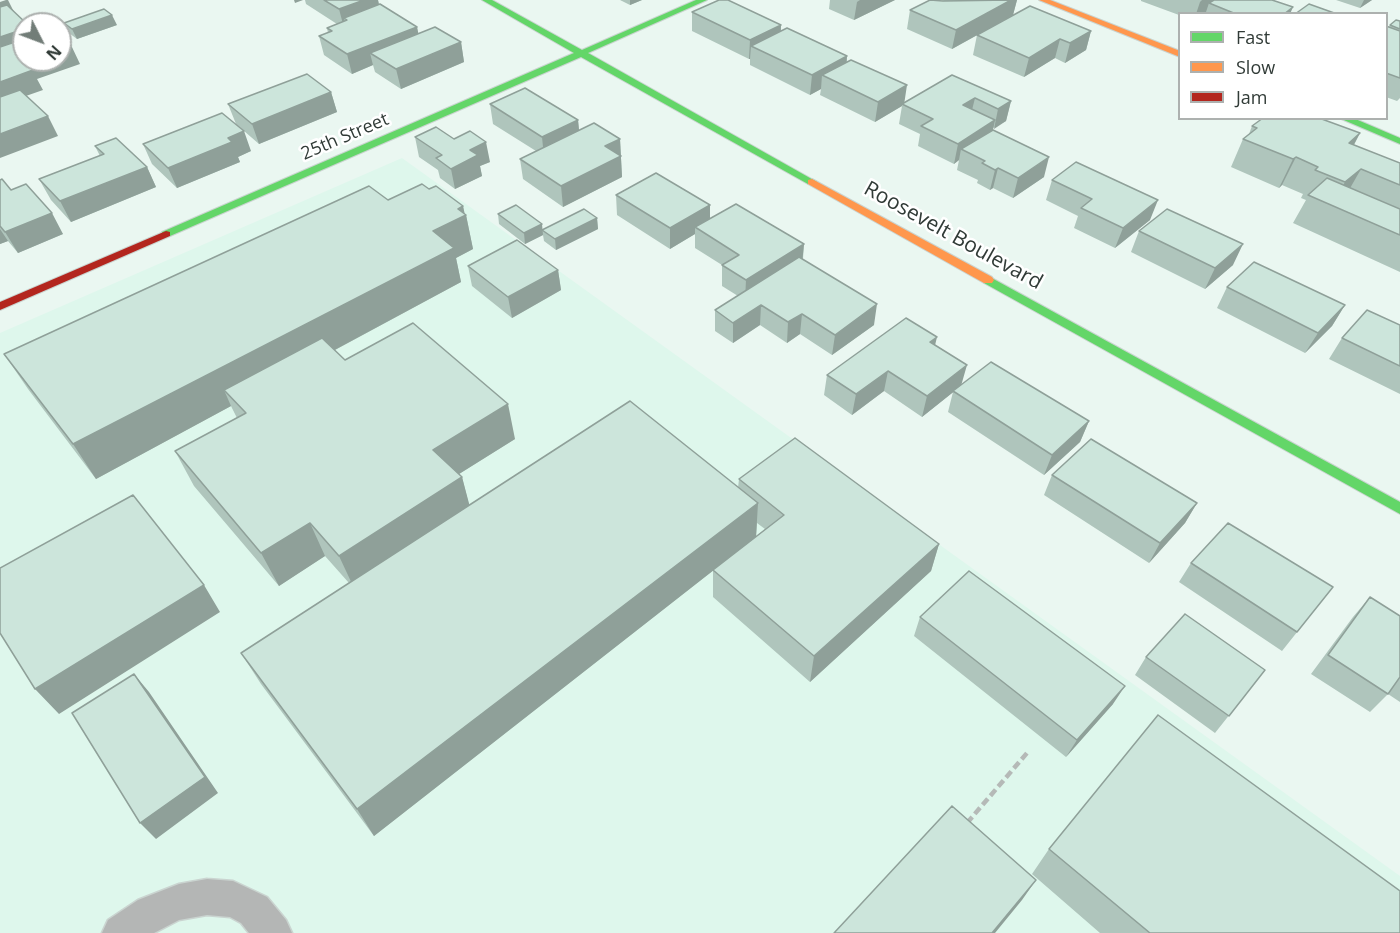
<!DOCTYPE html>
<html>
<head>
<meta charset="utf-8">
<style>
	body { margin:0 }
	#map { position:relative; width:1400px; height:933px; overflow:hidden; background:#eaf7f1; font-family:"Open Sans",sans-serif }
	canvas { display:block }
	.legend { position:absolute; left:1178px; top:12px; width:210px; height:108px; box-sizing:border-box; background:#fff; border:2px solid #adb1af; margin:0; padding:8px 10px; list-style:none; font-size:18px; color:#313b37 }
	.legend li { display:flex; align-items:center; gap:12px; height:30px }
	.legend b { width:30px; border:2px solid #adb1af }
	.north { position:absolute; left:12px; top:12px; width:60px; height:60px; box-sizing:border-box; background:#fff; border:2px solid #adb1af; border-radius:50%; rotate:132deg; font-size:16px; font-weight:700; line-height:24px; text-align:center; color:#313b37 }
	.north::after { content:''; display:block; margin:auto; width:21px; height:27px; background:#727d78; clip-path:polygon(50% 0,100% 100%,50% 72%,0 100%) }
</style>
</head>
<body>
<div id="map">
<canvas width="1400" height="933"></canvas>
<ul class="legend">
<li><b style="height:8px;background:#63d668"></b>Fast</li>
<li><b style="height:8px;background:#ff974d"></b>Slow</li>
<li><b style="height:8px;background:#b3261e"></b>Jam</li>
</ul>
<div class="north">N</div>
</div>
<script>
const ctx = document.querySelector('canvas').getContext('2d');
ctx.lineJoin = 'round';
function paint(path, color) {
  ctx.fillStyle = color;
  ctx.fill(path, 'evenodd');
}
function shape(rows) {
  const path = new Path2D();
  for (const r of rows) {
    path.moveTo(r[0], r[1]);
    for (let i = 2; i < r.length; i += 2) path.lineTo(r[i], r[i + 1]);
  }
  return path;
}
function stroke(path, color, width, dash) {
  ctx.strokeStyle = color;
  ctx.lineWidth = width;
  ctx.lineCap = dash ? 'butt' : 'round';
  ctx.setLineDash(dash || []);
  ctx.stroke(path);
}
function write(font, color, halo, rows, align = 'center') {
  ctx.font = font + ' "Open Sans",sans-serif';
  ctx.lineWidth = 5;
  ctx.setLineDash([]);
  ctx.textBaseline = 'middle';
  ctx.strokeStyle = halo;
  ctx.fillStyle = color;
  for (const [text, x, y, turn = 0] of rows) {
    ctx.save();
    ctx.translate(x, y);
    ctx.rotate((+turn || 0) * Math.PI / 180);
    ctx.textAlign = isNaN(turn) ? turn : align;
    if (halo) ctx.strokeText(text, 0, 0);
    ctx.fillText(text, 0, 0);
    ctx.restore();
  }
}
paint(shape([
	[402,158,1400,876,1400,933,0,933,0,333]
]), '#def7ec');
const lane = shape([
	[207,879,233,881,267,897,286,920,292,933,249,933,241,923,230,917,207,915,179,920,154,933,102,933,108,920,138,900,179,884,207,879]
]);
const fast = shape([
	[482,0,492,0,582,50,696,0,707,0,588,53,817,182,816,184,808,184,581,57,170,236,162,236,162,232,574,53,482,0],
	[1339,118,1353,118,1400,138,1400,144,1339,118],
	[988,276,1400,502,1400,514,984,283,984,277,988,276]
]);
const slow = shape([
	[1039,0,1050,0,1180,51,1180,57,1039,0],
	[812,179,992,277,994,280,992,283,984,283,808,184,808,180,812,179]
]);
const jam = shape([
	[166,231,170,232,170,236,0,310,0,302,166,231]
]);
stroke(lane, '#cad4d0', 3);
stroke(fast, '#cad4d0', 2);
stroke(slow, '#cad4d0', 2);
stroke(jam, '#cad4d0', 2);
stroke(shape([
	[967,823,1027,753]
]), '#b5b9b7', 4.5, [8, 4]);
paint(lane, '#b4b6b5');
paint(fast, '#63d668');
paint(slow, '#ff974d');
paint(jam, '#b3261e');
paint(shape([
	[305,0,378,0,379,5,417,27,418,34,461,42,464,62,401,89,375,72,373,65,352,74,324,55,319,36,328,33,327,28,337,24,306,4],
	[620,0,642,0,630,5],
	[830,0,895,0,854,20,829,9],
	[944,0,1017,0,1013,15,1091,31,1086,50,1065,63,1055,58,1024,77,973,55,977,35,1003,21,952,49,907,29,910,10],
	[1141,0,1272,0,1290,14,1205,14,1206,12,1204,14,1179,14,1179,15,1141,1],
	[1336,0,1372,0,1360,8],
	[692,12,781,25,781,31,847,56,847,62,904,103,952,75,1011,101,1006,121,993,128,993,130,1044,177,1013,198,993,188,990,190,977,183,978,180,957,170,959,160,954,164,918,146,920,134,899,124,902,106,875,122,820,95,821,89,810,95,750,65,750,59,749,59,692,31],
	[1400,21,1400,98,1397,101,1386,97,1386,26,1389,27,1390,25],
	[64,23,117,25,77,39,69,33],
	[331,92,337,112,259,144,236,124,228,104],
	[490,104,578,120,579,130,620,139,622,177,563,207,523,179,520,159,536,151,493,124],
	[1252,126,1360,133,1354,145,1400,163,1400,272,1293,223,1306,200,1301,198,1303,194,1282,185,1279,188,1231,167,1243,139,1249,134],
	[415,137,490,162,480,166,482,176,455,189,440,178,438,170,419,157],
	[143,144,251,151,238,157,240,162,177,188,152,164],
	[95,146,147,167,156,187,71,222,51,200,39,179,100,156],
	[0,180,11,190,63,234,18,253,8,241,0,244],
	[1052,180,1150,220,1115,248,1074,228,1078,216,1046,200],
	[429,189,463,206,464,213,466,215,473,249,456,258,461,282,335,350,345,360,515,439,459,474,462,477,469,505,738,488,739,479,939,544,931,571,810,682,713,597,713,570,765,529,757,523,756,537,374,836,261,684,241,653,349,583,325,556,279,586,194,486,175,451,237,418,231,406,96,479,28,389,4,354,388,200],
	[616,195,710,205,710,219,804,244,803,259,874,325,832,355,800,334,787,343,760,325,733,343,715,331,715,310,738,296,722,286,722,265,695,248,695,234,670,249,617,215],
	[498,214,542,224,542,230,597,218,598,229,556,250,544,241,543,235,525,244,499,224],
	[1139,231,1233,265,1205,289,1131,252],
	[468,266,558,270,561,290,512,318,472,286],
	[1227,287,1345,305,1332,326,1305,353,1217,308],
	[1400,325,1400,394,1329,359,1342,338],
	[935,345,961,385,1089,421,1080,442,1044,475,948,412,953,392,922,417,884,391,852,415,824,395,827,375],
	[1052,475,1197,503,1185,523,1149,563,1044,495],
	[1191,563,1333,587,1282,651,1179,582],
	[1370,597,1400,616,1400,702,1388,694,1370,712,1311,674,1353,617],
	[920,617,1113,704,1066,757,914,636],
	[1146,657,1265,670,1215,733,1135,675],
	[1049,849,1400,933,1100,933,1032,874]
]), '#afc5bc');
paint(shape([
	[6,0,8,0,17,18,0,24,0,2],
	[294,0,303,0,295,3],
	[364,0,378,0,381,14,347,20,344,18,346,27,344,28,339,9],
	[630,0,642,0,630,5],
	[860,0,895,0,854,20,857,2],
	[1011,0,1017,0,1013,15,952,49,956,30],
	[1202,0,1220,0,1209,3,1206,12,1204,14,1196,14,1200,2],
	[1364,0,1372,0,1360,8],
	[1293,7,1290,14,1284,14],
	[112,15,117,25,77,39,72,29],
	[781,25,780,44,751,46,750,59,749,59,750,40],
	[417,27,421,46,370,53,373,65,352,74,347,54],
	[24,29,24,51,0,59,0,37],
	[1091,31,1086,50,1065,63,1070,43],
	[1060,39,1055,58,1024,77,1029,58],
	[461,42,464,62,401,89,396,69],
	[71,45,80,64,37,79,43,90,3,104,0,99,0,82,23,61,26,60,60,60,60,48],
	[847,56,845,76,822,75,821,89,810,95,812,75],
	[907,85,904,105,902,104,902,106,875,122,878,102],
	[331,92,337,112,259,144,252,124],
	[975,98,970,118,963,105],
	[1011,101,1006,121,994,129,998,109],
	[48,116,58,136,0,158,0,134],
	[578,120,580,140,544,157,542,137],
	[995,120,991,140,961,149,959,160,954,164,958,144],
	[244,131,251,151,238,157,240,162,177,188,168,168,228,138],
	[1360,133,1345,161,1349,143],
	[620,139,622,177,563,207,561,186,605,146],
	[486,142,490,162,480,166,482,176,455,189,451,169,470,150],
	[1049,157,1044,177,1013,198,1018,178],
	[1296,157,1282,185,1279,188,1293,159],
	[147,167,156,187,71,222,60,201],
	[998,168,993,188,990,190,995,170],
	[1361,169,1345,197,1332,206,1345,182],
	[1158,200,1150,220,1115,248,1123,228],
	[710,205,710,225,695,227,695,234,670,249,670,228],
	[463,206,465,215,466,215,473,249,456,258,461,282,236,403,224,390,231,406,96,479,73,444,433,231,458,209],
	[52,213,63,234,18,253,5,232],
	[597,218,598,229,556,250,555,239],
	[542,224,543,235,525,244,524,233],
	[0,229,8,241,0,244],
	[804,244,802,264,745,301,746,280],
	[1243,244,1233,265,1205,289,1215,268],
	[558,270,561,290,512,318,508,297],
	[877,304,874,325,832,355,835,335],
	[761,305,760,325,733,343,733,323],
	[1345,305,1332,326,1305,353,1318,333],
	[802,314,800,334,787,343,788,322],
	[937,337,932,358,930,342],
	[967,365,961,386,922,417,927,396],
	[888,371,884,391,852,415,856,394],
	[508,404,515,439,443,484,433,450],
	[1089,421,1080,442,1044,475,1052,455],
	[462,477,471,511,354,588,339,556],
	[758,503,756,537,374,836,357,809],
	[1197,503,1185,523,1149,563,1160,543],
	[310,523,325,556,279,586,261,553],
	[939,544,931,571,810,682,814,656],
	[204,585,220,612,59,714,35,689],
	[134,674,149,692,218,793,156,839,140,823],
	[1125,686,1113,704,1066,757,1077,740],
	[1036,880,1022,900,995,933,992,933]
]), '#8fa099');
const building = shape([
	[324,0,364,0,339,9,324,0],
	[719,0,728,0,781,25,750,40,692,12,719,0],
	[930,0,943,1,1011,0,956,30,910,10,930,0],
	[1214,0,1272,0,1293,7,1284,14,1236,14,1209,3,1214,0],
	[380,4,417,27,347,54,319,36,332,31,327,28,347,20,344,18,380,4],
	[1309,4,1337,14,1295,14,1309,4],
	[7,5,27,24,24,24,24,29,0,37,0,7,7,5],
	[1030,6,1091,31,1070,43,1060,39,1029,58,977,35,1030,6],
	[104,9,112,15,72,29,64,23,104,9],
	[1396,20,1400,21,1400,29,1390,25,1396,20],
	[1386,26,1400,31,1400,78,1386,73,1386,26],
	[435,27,461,42,396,69,370,53,435,27],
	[787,28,847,56,812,75,751,46,787,28],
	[60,36,71,45,60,48,60,36],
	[24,39,24,60,26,60,23,61,33,70,0,82,0,47,24,39],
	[851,60,907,85,878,102,822,75,851,60],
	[307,74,331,92,252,124,228,104,307,74],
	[952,75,1011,101,998,109,975,98,963,105,995,120,958,144,921,126,933,119,902,104,952,75],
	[525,88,578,120,542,137,490,104,525,88],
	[20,90,48,116,0,134,0,97,20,90],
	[222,113,244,131,228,138,232,142,168,168,143,144,222,113],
	[1263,118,1319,118,1360,133,1349,143,1400,163,1400,185,1361,169,1345,182,1315,170,1318,167,1296,157,1293,159,1243,139,1257,128,1252,126,1263,118],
	[594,123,620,139,605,146,621,156,561,186,520,159,594,123],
	[436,127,454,139,470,131,486,142,470,150,478,155,451,169,436,158,442,155,415,137,436,127],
	[993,130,1049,157,1018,178,998,168,995,170,982,163,985,161,961,149,993,130],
	[116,138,147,167,60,201,39,179,104,154,95,146,116,138],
	[1076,162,1158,200,1123,228,1081,208,1092,199,1052,180,1076,162],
	[656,173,710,205,670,228,616,195,656,173],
	[1327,178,1400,209,1400,235,1308,195,1327,178],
	[2,179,11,190,26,184,52,213,5,232,0,226,0,180,2,179],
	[422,184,429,189,436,186,463,206,458,209,466,215,433,231,454,248,73,444,4,354,369,186,388,200,422,184],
	[736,204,804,244,746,280,722,265,739,255,695,227,736,204],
	[516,205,542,224,524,233,498,214,516,205],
	[584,209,597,218,555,239,542,230,584,209],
	[1167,209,1243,244,1215,268,1139,231,1167,209],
	[517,240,558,270,508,297,468,266,517,240],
	[799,257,877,304,835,335,802,314,788,322,761,305,733,323,715,310,799,257],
	[1254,262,1345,305,1318,333,1227,287,1254,262],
	[1367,310,1400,325,1400,366,1342,338,1367,310],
	[906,318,937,337,930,342,967,365,927,396,888,371,856,394,827,375,906,318],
	[413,323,508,404,433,450,462,477,339,556,310,523,261,553,175,451,246,413,224,390,322,338,345,360,413,323],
	[991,362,1089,421,1052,455,953,391,991,362],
	[630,401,758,503,357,809,241,653,630,401],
	[795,438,939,544,814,656,713,570,784,515,739,479,795,438],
	[1091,439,1197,503,1160,543,1052,475,1091,439],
	[133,495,204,585,35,689,0,633,0,568,133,495],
	[1228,523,1333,587,1297,632,1191,563,1228,523],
	[969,571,1125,686,1077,740,920,617,969,571],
	[1370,597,1400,616,1400,677,1388,694,1328,655,1370,597],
	[1185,614,1265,670,1229,716,1146,657,1185,614],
	[134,674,205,777,140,823,72,713,134,674],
	[1158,715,1400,891,1400,933,1150,933,1049,849,1158,715],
	[952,806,1036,880,992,933,834,933,952,806]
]);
paint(building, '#cce5db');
stroke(building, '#8fa099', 1.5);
write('18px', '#313b37', '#fff', [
	["25th Street",345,137,-23]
]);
write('21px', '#313b37', '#fff', [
	["Roosevelt Boulevard",953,236,29]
]);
</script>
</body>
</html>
